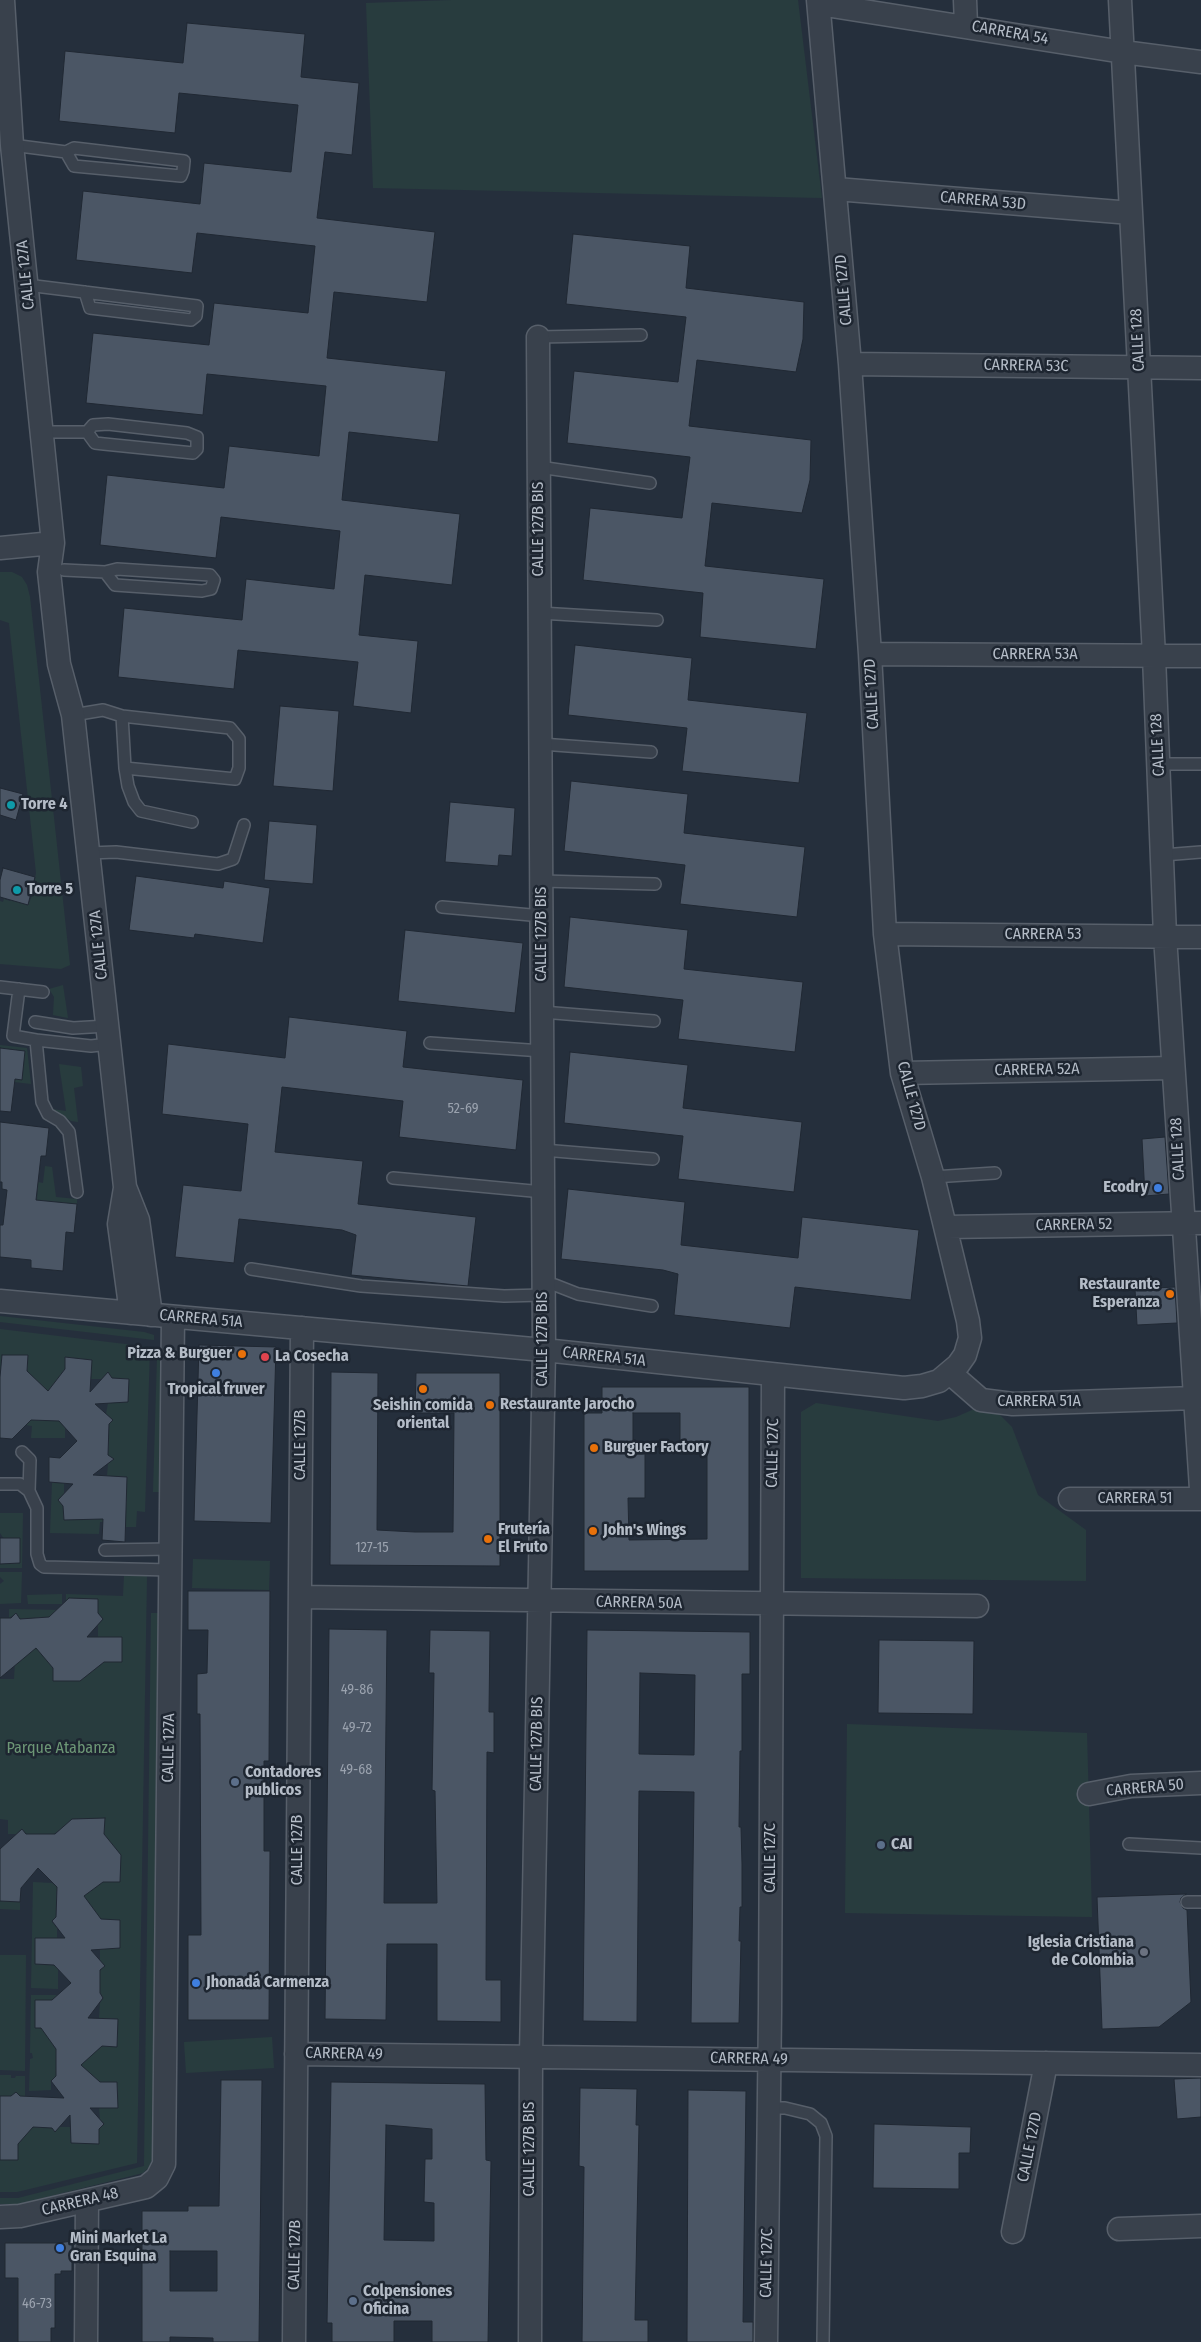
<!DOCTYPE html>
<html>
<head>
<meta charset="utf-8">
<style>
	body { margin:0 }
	canvas { display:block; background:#252f3c }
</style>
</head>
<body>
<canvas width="1201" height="2342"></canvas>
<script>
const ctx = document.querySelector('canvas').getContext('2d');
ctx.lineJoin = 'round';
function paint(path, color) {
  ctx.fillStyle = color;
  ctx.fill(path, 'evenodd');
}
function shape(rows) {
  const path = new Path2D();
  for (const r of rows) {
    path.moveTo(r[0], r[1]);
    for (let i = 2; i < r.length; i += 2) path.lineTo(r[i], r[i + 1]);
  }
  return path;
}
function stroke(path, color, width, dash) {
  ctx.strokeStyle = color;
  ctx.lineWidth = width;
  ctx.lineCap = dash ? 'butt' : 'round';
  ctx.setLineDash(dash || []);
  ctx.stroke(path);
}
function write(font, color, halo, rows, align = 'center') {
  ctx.font = font + ' "Fira Sans Condensed",sans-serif';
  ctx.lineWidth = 5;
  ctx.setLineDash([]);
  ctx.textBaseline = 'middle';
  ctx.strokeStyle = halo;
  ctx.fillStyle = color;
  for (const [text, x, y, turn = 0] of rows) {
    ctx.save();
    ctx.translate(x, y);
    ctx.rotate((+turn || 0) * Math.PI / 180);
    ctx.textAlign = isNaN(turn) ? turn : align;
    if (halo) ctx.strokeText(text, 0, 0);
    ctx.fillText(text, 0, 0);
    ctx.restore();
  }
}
paint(shape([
	[452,0,798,0,822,198,373,188,366,3],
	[0,572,12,572,22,577,27,585,30,597,70,965,61,969,0,964,0,901,3,902,4,899,10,901,11,898,28,905,32,896,36,873,9,623,0,620],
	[63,985,68,1018,53,1015,54,997,49,989],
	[0,1045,27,1048,31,1084,14,1082,15,1079,22,1080,25,1051,0,1048],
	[59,1064,81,1067,83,1086,74,1088,78,1122,71,1121,52,1109,66,1111],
	[45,1166,52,1167,56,1197,77,1199,77,1204,37,1200,38,1182,43,1183],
	[0,1316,144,1332,154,1335,154,1340,0,1322],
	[0,1329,150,1347,145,1512,137,1511,136,1527,126,1527,126,1523,100,1522,99,1534,50,1533,52,1483,64,1483,64,1520,89,1519,89,1501,127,1501,127,1477,107,1476,108,1464,113,1459,108,1455,109,1424,113,1420,106,1414,108,1403,128,1402,129,1379,90,1379,91,1360,66,1357,65,1369,47,1394,27,1371,28,1355,3,1355,0,1375],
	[157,1357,163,1358,160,1492,153,1492],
	[816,1403,938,1421,956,1417,988,1403,1012,1427,1038,1495,1086,1530,1086,1581,801,1578,801,1412],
	[31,1420,59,1421,65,1427,65,1438,31,1438,32,1426,26,1425],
	[0,1513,23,1513,22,1568,0,1568,0,1564,20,1563,0,1533],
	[193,1559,270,1561,269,1590,192,1588],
	[0,1572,22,1572,21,1603,0,1604,0,1584,4,1581,0,1577],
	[124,1576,147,1576,137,2163,17,2192,0,2192,0,2160,18,2160,18,2144,23,2139,19,2135,19,2127,51,2127,55,2131,59,2127,70,2127,71,2143,99,2143,99,2129,104,2124,100,2119,99,2108,81,2082,81,2046,93,2046,98,2050,102,2046,117,2046,118,2019,99,2018,100,2003,103,1998,100,1993,100,1971,104,1966,100,1961,100,1949,120,1947,120,1921,101,1919,96,1913,84,1918,83,1882,120,1882,121,1854,104,1853,104,1844,108,1839,104,1834,104,1818,71,1819,71,1835,63,1836,59,1830,54,1834,26,1834,22,1829,17,1834,8,1834,8,1820,0,1819,0,1679,14,1679,16,1644,54,1645,92,1663,97,1668,104,1662,121,1662,122,1637,98,1637,98,1625,103,1619,98,1613,98,1599,72,1598,66,1608,66,1594,123,1596],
	[62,1594,62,1604,28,1604,27,1595],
	[9,1609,62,1610,49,1617,20,1619,16,1613,9,1618],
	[151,1613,160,1613,152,2160,149,2167,143,2173,19,2204,0,2204,0,2198,18,2198,144,2166],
	[847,1724,1087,1733,1092,1917,845,1913],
	[33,1882,52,1883,57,1887,56,1917,52,1922,57,1928,57,1938,35,1938,35,1964,54,1965,58,1969,58,1989,31,1988],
	[0,1901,20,1902,20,1910,0,1909],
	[0,1955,26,1955,25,2071,0,2070],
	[31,1995,58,1995,52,2000,35,2000,35,2028,56,2029,56,2039,52,2043,56,2049,56,2076,51,2081,51,2090,29,2091,30,2059,33,2058,32,2053,30,2053],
	[272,2037,274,2068,186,2073,184,2042],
	[0,2075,11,2075,11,2078,15,2078,16,2076,25,2076,25,2097,0,2096]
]), '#283c3e');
const building = shape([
	[187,23,305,34,301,77,359,83,352,155,325,152,317,218,435,232,427,302,334,292,327,358,446,371,438,442,349,432,342,500,460,514,452,585,365,575,359,635,418,641,411,713,353,706,358,662,238,650,234,689,118,677,124,608,242,620,246,579,334,589,340,531,221,517,216,558,100,545,107,475,224,488,229,446,319,456,326,386,207,374,203,415,86,403,93,333,209,345,214,303,308,313,315,246,197,233,192,273,76,260,83,191,200,204,204,163,291,172,298,105,179,93,175,133,59,121,65,51,183,63,187,23],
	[573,234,690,246,686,288,804,302,803,339,796,372,697,360,689,426,811,440,810,480,802,513,712,503,705,566,824,579,816,649,700,637,703,593,583,580,590,508,682,518,690,457,567,443,574,371,678,382,686,317,566,304,573,234],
	[575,645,692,658,688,700,807,713,799,783,682,771,687,728,568,715,575,645],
	[280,706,339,711,333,791,273,786,280,706],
	[571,781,688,794,684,833,805,847,797,917,680,904,685,865,564,851,571,781],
	[0,788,23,794,16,820,0,815,0,788],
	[450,802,515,808,512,856,499,855,498,866,445,862,450,802],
	[269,821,317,825,313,884,264,880,269,821],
	[3,868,35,877,28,905,0,897,0,880,3,868],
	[136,876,223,888,224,881,270,888,263,943,195,934,194,938,129,930,136,876],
	[570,917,688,930,684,969,803,982,795,1052,678,1039,683,1000,564,987,570,917],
	[405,930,523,943,515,1013,398,1001,405,930],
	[289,1017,407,1031,403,1067,523,1080,516,1150,399,1137,403,1101,282,1087,275,1152,363,1161,358,1204,476,1217,468,1286,351,1275,356,1235,342,1230,239,1219,234,1263,175,1257,183,1185,241,1191,248,1124,162,1114,168,1044,285,1058,289,1017],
	[0,1048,25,1051,22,1080,15,1079,11,1112,0,1111,0,1048],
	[570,1052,688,1065,683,1108,802,1122,794,1192,678,1179,683,1136,564,1123,570,1052],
	[0,1122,49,1128,46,1156,41,1156,36,1200,77,1204,74,1233,66,1232,63,1271,31,1268,31,1260,0,1257,0,1225,3,1225,7,1190,2,1189,2,1182,0,1182,0,1122],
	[1165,1137,1169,1194,1145,1196,1142,1139,1165,1137],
	[568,1189,685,1202,681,1245,798,1258,802,1217,919,1230,911,1300,795,1287,790,1328,674,1315,678,1274,663,1270,561,1259,568,1189],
	[1175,1287,1177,1323,1137,1325,1135,1289,1175,1287],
	[199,1345,276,1347,271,1523,194,1521,199,1345],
	[2,1355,28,1355,27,1371,48,1391,65,1369,65,1357,92,1360,90,1392,108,1372,112,1378,129,1379,128,1402,95,1404,113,1420,109,1424,108,1455,114,1459,93,1475,127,1477,125,1542,102,1540,103,1519,64,1520,63,1506,58,1500,73,1484,49,1482,49,1457,60,1458,77,1441,59,1421,31,1420,12,1439,0,1438,0,1377,2,1355],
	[331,1372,378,1373,377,1530,415,1532,453,1532,454,1413,415,1413,416,1373,500,1373,500,1566,330,1565,331,1372],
	[602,1387,749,1387,749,1571,584,1571,584,1413,602,1413,602,1387],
	[633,1413,680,1413,680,1454,707,1454,707,1539,629,1540,628,1498,645,1498,645,1454,633,1454,633,1413],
	[0,1538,20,1538,20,1563,0,1564,0,1538],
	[188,1591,270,1591,269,1761,264,1761,264,1851,270,1851,269,2020,188,2020,188,1935,201,1935,200,1714,197,1714,197,1674,207,1673,208,1630,188,1630,188,1591],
	[69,1598,98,1599,98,1613,103,1619,87,1637,122,1637,122,1662,104,1662,80,1681,53,1681,53,1668,36,1648,0,1678,0,1618,11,1618,16,1613,20,1619,49,1617,69,1598],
	[329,1629,387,1630,384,1903,437,1903,435,1791,432,1790,434,1673,429,1673,430,1630,490,1631,489,1712,494,1712,494,1753,487,1752,486,1980,501,1980,501,2022,437,2021,437,1944,387,1944,386,2020,325,2019,329,1629],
	[587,1630,750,1632,750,1674,742,1674,742,1751,740,1751,739,1827,741,1827,742,1864,742,1907,740,1907,739,1941,741,1941,739,2023,691,2023,694,1792,639,1791,637,2022,583,2021,587,1630],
	[640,1673,695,1675,694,1755,639,1754,640,1673],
	[879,1640,974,1641,973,1714,878,1713,879,1640],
	[105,1818,104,1834,121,1855,120,1882,103,1882,84,1896,101,1919,120,1920,120,1948,91,1950,105,1966,100,1970,100,1993,103,1998,88,2018,118,2019,117,2047,102,2046,81,2065,100,2082,117,2082,118,2108,90,2108,104,2124,99,2129,99,2144,71,2143,70,2115,55,2132,52,2128,33,2127,18,2144,18,2160,0,2160,0,2096,11,2096,16,2092,20,2096,64,2098,51,2081,56,2076,56,2049,41,2028,35,2028,35,2000,52,2000,71,1983,54,1965,35,1964,35,1938,65,1938,52,1921,56,1917,57,1887,38,1868,21,1888,20,1902,0,1901,0,1849,22,1829,26,1834,55,1834,72,1819,105,1818],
	[1186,1894,1181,1898,1180,1902,1183,1908,1187,1910,1191,2002,1159,2027,1102,2029,1097,1897,1186,1894],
	[1201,2078,1201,2117,1177,2119,1174,2079,1201,2078],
	[221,2080,262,2080,259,2342,213,2342,213,2338,170,2337,170,2342,142,2342,142,2211,188,2211,188,2206,219,2206,221,2080],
	[170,2251,217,2251,217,2291,170,2291,170,2251],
	[331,2082,485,2084,486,2160,491,2161,488,2342,432,2342,432,2321,394,2321,394,2342,332,2342,332,2323,327,2323,331,2082],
	[386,2125,432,2129,432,2159,425,2159,424,2202,434,2203,434,2241,384,2240,386,2125],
	[580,2088,637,2089,636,2125,639,2125,635,2320,648,2320,648,2342,582,2342,584,2167,579,2166,580,2088],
	[688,2090,746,2091,743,2322,753,2322,753,2342,687,2342,688,2090],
	[874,2124,971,2127,970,2153,959,2153,959,2189,873,2188,874,2124],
	[72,2241,72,2271,61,2271,61,2274,55,2274,55,2328,51,2328,51,2342,18,2342,18,2278,5,2278,5,2243,58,2243,72,2241]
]);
paint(building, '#4b5665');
stroke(building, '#202833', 1);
const lane = shape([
	[12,145,66,152,74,148,184,161,183,171,181,176,74,166,66,152],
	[27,285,197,306,196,316,191,320,90,308,85,292],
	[538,337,641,335],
	[40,432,87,432,95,443,104,444,193,453,197,449,197,437,187,433,108,424,93,425,87,432],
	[539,467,650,483],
	[64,570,105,572,117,569,210,575,214,580,211,589,202,591,115,585,105,572],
	[540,613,657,620],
	[73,715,103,710,122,716,230,728,239,739,239,768,235,779,125,768],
	[122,716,125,768,128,786,134,802,141,811,192,822],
	[541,744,651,752],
	[1159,764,1201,764],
	[89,853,116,852,218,864,233,859,244,825],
	[1163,855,1201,852],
	[542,881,655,884],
	[442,907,542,916],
	[0,987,43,992],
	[19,989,13,1036,36,1040,42,1102,48,1114,60,1121,69,1132,77,1192],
	[542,1012,654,1021],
	[35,1022,73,1028,107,1026],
	[36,1040,91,1046,109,1044],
	[430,1043,542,1051],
	[543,1150,653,1159],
	[933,1177,995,1173],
	[393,1178,543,1192],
	[251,1269,361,1286,504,1296,543,1295],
	[543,1284,555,1285,578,1294,652,1306],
	[22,1452,30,1460,29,1491,37,1508,37,1554,40,1564,44,1567,171,1570],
	[0,1484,20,1484,29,1491],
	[105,1550,171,1549],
	[1129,1844,1201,1848],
	[1187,1902,1201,1902],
	[769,2108,785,2108,810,2114,821,2123,826,2136,823,2342]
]);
const street = shape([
	[3,0,12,145,53,543,49,572,59,664,73,715,125,1187,138,1220,151,1315],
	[965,0,966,25],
	[1120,0,1154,656,1165,936,1201,1489],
	[819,4,1123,52,1201,62],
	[836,189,1131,213],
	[850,364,1201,368],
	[0,548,53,543],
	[870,654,1201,656],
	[885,934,1201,937],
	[902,1073,1173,1068],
	[125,1188,119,1224,131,1313],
	[947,1227,1201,1223],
	[0,1301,544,1350,904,1388,922,1386,939,1381,958,1365,965,1355,970,1338,968,1321,933,1177,902,1073,885,934,870,654,850,364,818,0],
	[950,1373,981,1400,1013,1404,1196,1398],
	[1070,1499,1201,1499],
	[300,1597,977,1606],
	[1089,1794,1131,1786,1201,1783],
	[296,2054,1201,2065],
	[0,2217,20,2216,146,2187,157,2178,164,2164,173,1317],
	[1119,2229,1201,2226],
	[1013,2232,1046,2063],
	[86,2342,87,2201],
	[294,2342,302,1328],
	[530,2342,531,2056,544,1350,538,337],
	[766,2342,770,2011,773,1375]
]);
stroke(lane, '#575f6a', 14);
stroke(street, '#575f6a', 25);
stroke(lane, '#39414c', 11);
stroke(street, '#39414c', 22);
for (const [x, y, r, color] of [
	[11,805,5,"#0f9aa8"],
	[17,890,5,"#0f9aa8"],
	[1158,1188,5,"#3f7fe0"],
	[1170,1294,5,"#e8710a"],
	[242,1354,5,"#e8710a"],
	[265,1357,5,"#e0444e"],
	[216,1373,5,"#3f7fe0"],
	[423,1389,5,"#e8710a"],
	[490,1405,5,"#e8710a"],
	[594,1448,5,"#e8710a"],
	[593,1531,5,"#e8710a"],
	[488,1539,5,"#e8710a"],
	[235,1782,5,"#5c6f8a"],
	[881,1845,5,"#5c6f8a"],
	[1144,1952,5,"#6b7280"],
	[196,1983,5,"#3f7fe0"],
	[60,2248,5,"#3f7fe0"],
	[353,2301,5,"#5c6f8a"]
]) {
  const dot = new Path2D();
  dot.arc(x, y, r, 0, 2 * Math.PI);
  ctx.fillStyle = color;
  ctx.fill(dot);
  stroke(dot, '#1e2631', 2);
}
write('14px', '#9aa2ae', null, [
	["52-69",463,1109],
	["127-15",372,1548],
	["49-86",357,1690],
	["49-72",357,1728],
	["49-68",356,1770],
	["46-73",37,2304]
]);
write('16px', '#b4bcc7', '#1e2631', [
	["CARRERA 54",1010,33,10],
	["CARRERA 53D",983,201,5],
	["CALLE 127A",26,275,-96],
	["CALLE 127D",844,290,-95],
	["CALLE 128",1138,340,-93],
	["CARRERA 53C",1026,366,1],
	["CALLE 127B BIS",539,529,-90],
	["CARRERA 53A",1035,655],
	["CALLE 127D",872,694,-93],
	["CALLE 128",1158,745,-93],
	["CALLE 127B BIS",542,934,-90],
	["CARRERA 53",1043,935],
	["CALLE 127A",99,945,-96],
	["CARRERA 52A",1037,1070,-1],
	["CALLE 127D",911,1096,75],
	["CALLE 128",1178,1149,-93],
	["CARRERA 52",1074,1225,-1],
	["CARRERA 51A",201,1319,5],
	["CALLE 127B BIS",543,1339,-90],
	["CARRERA 51A",604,1357,6],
	["CARRERA 51A",1039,1402],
	["CALLE 127B",301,1445,-90],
	["CALLE 127C",773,1453,-89],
	["CARRERA 51",1135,1499],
	["CARRERA 50A",639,1603,1],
	["CALLE 127B BIS",537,1744,-89],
	["CALLE 127A",169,1748,-89],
	["CARRERA 50",1145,1788,-5],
	["CALLE 127B",298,1850,-90],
	["CALLE 127C",771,1858,-90],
	["CARRERA 49",344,2054,1],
	["CARRERA 49",749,2059,1],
	["CALLE 127D",1030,2147,-79],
	["CALLE 127B BIS",530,2149,-90],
	["CARRERA 48",80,2202,-13],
	["CALLE 127B",295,2255,-89],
	["CALLE 127C",767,2263,-89]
]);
write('bold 16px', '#b4bcc7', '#1e2631', [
	["Torre 4",21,805],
	["Torre 5",27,890],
	["Ecodry",1148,1188,"right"],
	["Restaurante",1160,1285,"right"],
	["Esperanza",1160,1303,"right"],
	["Pizza & Burguer",232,1354,"right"],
	["La Cosecha",275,1357],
	["Tropical fruver",216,1390,"center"],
	["Restaurante Jarocho",500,1405],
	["Seishin comida",423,1406,"center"],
	["oriental",423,1424,"center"],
	["Burguer Factory",604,1448],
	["Frutería",498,1530],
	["El Fruto",498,1548],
	["John's Wings",603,1531],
	["Contadores",245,1773],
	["publicos",245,1791],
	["CAI",891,1845],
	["Iglesia Cristiana",1134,1943,"right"],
	["de Colombia",1134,1961,"right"],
	["Jhonadá Carmenza",206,1983],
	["Mini Market La",70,2239],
	["Gran Esquina",70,2257],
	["Colpensiones",363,2292],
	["Oficina",363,2310]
], 'left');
write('16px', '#6d9776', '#1e2631', [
	["Parque Atabanza",61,1749]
]);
</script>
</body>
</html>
